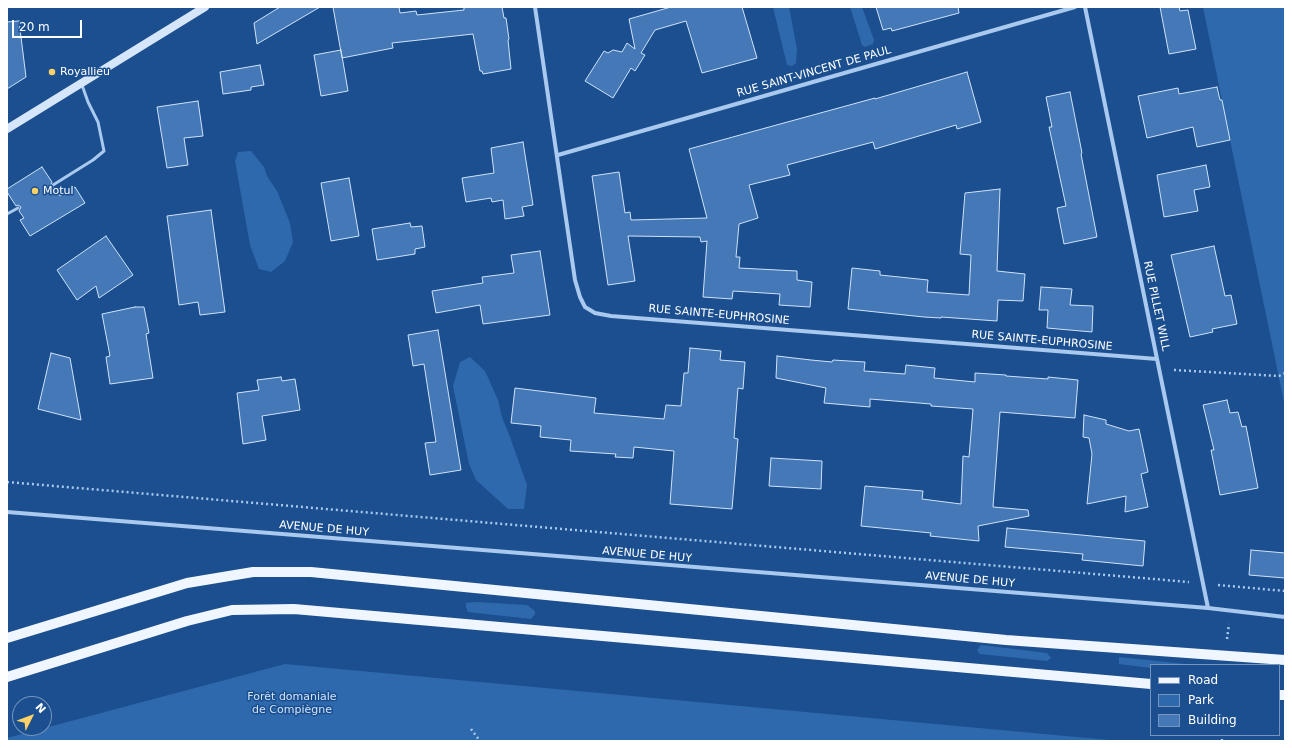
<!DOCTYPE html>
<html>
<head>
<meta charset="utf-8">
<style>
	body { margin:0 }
	#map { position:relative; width:1292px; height:748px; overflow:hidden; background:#1b4f8f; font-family:"DejaVu Sans",sans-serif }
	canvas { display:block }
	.frame { position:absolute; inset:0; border:8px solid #fff; pointer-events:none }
	.legend { position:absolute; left:1150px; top:664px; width:130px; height:72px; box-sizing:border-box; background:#1b4f8f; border:1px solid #7695bc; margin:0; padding:5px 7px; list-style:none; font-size:12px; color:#fff }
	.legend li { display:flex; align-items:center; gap:8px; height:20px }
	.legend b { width:20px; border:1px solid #7695bc }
	.north { position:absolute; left:12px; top:696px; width:40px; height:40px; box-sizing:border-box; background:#1b4f8f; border:1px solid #7695bc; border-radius:50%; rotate:48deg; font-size:11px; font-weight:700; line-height:16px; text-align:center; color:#fff }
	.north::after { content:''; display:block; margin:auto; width:14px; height:18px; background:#ffd166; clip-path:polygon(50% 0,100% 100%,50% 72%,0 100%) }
	.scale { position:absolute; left:12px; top:20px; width:70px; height:18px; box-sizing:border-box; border:2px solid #fff; border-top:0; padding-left:5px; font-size:12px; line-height:14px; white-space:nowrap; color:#fff; -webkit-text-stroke:3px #1b4f8f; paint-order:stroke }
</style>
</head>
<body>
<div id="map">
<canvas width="1292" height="748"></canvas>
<div class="frame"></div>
<ul class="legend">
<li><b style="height:5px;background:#f0f6ff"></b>Road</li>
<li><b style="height:11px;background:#2e69ad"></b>Park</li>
<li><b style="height:11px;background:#4478b7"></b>Building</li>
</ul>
<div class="north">N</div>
<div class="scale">20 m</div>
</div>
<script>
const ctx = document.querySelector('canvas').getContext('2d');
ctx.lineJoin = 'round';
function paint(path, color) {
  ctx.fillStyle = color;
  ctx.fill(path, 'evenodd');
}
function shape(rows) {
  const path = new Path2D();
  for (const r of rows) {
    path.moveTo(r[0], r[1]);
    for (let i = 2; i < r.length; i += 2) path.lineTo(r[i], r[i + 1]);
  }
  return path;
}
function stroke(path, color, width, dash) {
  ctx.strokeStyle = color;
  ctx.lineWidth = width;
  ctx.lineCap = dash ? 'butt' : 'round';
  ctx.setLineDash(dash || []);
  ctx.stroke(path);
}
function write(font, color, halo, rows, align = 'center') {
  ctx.font = font + ' "DejaVu Sans",sans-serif';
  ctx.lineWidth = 3;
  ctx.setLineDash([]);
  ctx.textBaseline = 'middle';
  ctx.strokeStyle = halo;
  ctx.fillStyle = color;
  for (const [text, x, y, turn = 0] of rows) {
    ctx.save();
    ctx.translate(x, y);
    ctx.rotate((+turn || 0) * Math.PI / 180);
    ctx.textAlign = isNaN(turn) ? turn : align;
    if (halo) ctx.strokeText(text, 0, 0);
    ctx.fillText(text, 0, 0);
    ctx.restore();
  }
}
paint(shape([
	[773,7,789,7,797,49,796,63,792,66,787,65],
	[850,7,862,7,874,40,873,44,865,47,862,45],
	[1203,7,1285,7,1285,407,1230,140],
	[251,151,264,167,267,176,277,191,290,223,293,242,285,261,271,272,259,269,250,245,235,161,238,152],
	[470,357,485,371,498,400,502,417,510,437,527,485,524,509,508,509,476,480,469,464,453,386,460,362],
	[476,602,527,605,535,611,535,614,531,619,468,612,466,607,466,603],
	[981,645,1047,653,1051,658,1047,661,980,654,977,650],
	[1119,657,1195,665,1151,665,1151,668,1119,664],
	[285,664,632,696,1120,741,7,741,7,738]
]), '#2e69ad');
const building = shape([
	[280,7,320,7,257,44,254,23,280,7],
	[333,7,399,7,400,13,416,11,417,15,464,10,464,7,502,7,504,18,506,18,509,39,508,40,511,69,483,74,482,71,480,71,473,34,392,43,393,48,342,58,333,7],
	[671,7,742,7,757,58,702,73,686,21,655,30,641,53,645,55,635,71,631,68,613,98,585,81,604,51,608,53,613,50,622,52,627,43,635,49,629,19,671,7],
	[876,7,958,7,959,13,892,31,891,28,883,30,876,7],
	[1160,7,1179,7,1180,11,1188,10,1196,49,1169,54,1160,7],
	[19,21,26,77,7,89,7,22,19,21],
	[341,50,348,91,321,96,314,55,341,50],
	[260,65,264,85,251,87,251,90,223,94,220,72,260,65],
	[967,72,981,122,957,129,956,125,875,149,873,142,787,165,790,175,749,185,758,218,739,224,736,257,740,257,739,268,797,271,797,280,812,282,810,307,779,305,780,294,733,291,732,299,703,297,707,241,701,242,700,237,628,236,635,281,608,285,592,176,619,172,625,213,630,212,631,220,707,218,689,149,875,98,875,99,967,72],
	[1217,87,1220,100,1222,100,1230,140,1197,147,1193,127,1147,138,1138,96,1178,88,1179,94,1217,87],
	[1070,92,1082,153,1081,154,1097,237,1064,244,1057,208,1066,206,1049,127,1052,127,1046,97,1070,92],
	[198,101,203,136,184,138,188,165,167,168,157,107,198,101],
	[523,142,533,205,522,207,524,216,505,219,503,200,492,202,491,198,466,202,462,178,494,173,491,148,523,142],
	[1206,165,1210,187,1194,190,1198,211,1164,217,1157,175,1206,165],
	[42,167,52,182,50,186,52,188,55,188,60,196,75,187,85,203,30,236,20,220,24,218,19,211,21,207,18,205,16,206,7,192,7,189,42,167],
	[349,178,359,236,331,241,321,183,349,178],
	[1000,189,997,271,1025,274,1023,301,998,300,997,321,941,317,941,318,924,317,848,309,852,268,880,271,880,275,928,280,927,292,969,295,971,255,960,254,965,193,1000,189],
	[211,210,225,312,200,315,198,302,179,305,167,216,211,210],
	[410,223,411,227,422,226,425,247,415,249,415,254,377,260,372,229,410,223],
	[106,236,133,275,99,298,96,286,77,300,57,270,106,236],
	[1214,246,1225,296,1231,295,1237,324,1212,329,1213,332,1190,337,1171,255,1214,246],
	[540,251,550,315,483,324,480,305,436,313,432,291,483,283,482,277,514,273,511,255,540,251],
	[1041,287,1072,289,1070,305,1093,306,1092,332,1047,328,1048,310,1039,310,1041,287],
	[135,307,144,307,149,333,146,334,153,378,110,384,106,357,110,356,102,314,135,307],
	[438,330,461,470,430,475,425,443,436,442,424,364,413,366,408,335,438,330],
	[690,348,721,351,720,360,745,362,743,389,738,388,734,438,738,439,732,509,670,504,674,451,634,447,633,458,615,457,616,454,570,451,571,440,540,437,541,426,511,423,515,388,596,398,594,413,664,419,666,405,681,406,684,373,688,373,690,348],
	[51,353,70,358,81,420,38,409,51,353],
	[777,356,811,360,832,362,833,360,865,362,864,371,905,374,906,365,935,368,934,378,975,382,975,373,1006,375,1006,376,1048,379,1048,377,1078,380,1075,418,1000,412,993,507,1028,510,1029,516,978,526,979,541,930,536,931,533,861,526,865,486,923,491,922,499,961,504,963,456,969,457,973,409,931,406,931,404,870,399,870,407,824,403,826,388,776,378,777,356],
	[281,377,282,381,295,379,300,410,262,416,266,440,243,444,237,393,259,390,257,380,281,377],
	[1227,400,1230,413,1238,412,1242,427,1246,426,1258,488,1220,495,1211,450,1214,450,1203,405,1227,400],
	[1084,415,1106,420,1106,424,1129,431,1139,429,1148,472,1141,474,1148,507,1125,512,1126,496,1087,504,1092,454,1089,438,1083,437,1084,415],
	[771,458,822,461,821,489,769,486,771,458],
	[1007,528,1145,541,1143,566,1082,560,1083,554,1005,547,1007,528],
	[1251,550,1285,553,1285,578,1249,575,1251,550]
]);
paint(building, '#4478b7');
stroke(building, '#cfe3fa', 1);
stroke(shape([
	[1174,370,1279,376,1285,373],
	[7,482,1189,582],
	[1218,585,1285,591],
	[1227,639,1229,624],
	[471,729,480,741],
	[1222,741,1222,735]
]), '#a9c9ee', 2.5, [2, 3]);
stroke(shape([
	[53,185,93,160,104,151,98,122,88,102,82,85],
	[7,214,18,208]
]), '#a9c9ee', 3);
stroke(shape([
	[535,7,575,280,580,297,585,307,595,313,611,316,1157,359],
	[1085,7,1208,608],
	[558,155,1075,7],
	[7,512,1208,608,1285,617]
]), '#a9c9ee', 4);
stroke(shape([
	[7,129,205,7]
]), '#d6e6fa', 8);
stroke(shape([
	[7,638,187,583,253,572,311,572,1006,640,1285,660],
	[7,677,187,621,232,610,294,609,1151,684],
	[1279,695,1285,695]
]), '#f0f6ff', 10);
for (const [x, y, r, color] of [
	[52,72,4,"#ffd166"],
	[35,191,4,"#ffd166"]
]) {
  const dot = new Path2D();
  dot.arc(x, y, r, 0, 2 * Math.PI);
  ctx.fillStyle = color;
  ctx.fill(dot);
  stroke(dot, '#1b4f8f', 1.5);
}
write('11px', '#fff', '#1b4f8f', [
	["Royallieu",60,72],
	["Motul",43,191]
], 'left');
write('11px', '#fff', '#1b4f8f', [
	["RUE SAINT-VINCENT DE PAUL",814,72,-16],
	["RUE PILLET WILL",1156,306,78],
	["RUE SAINTE-EUPHROSINE",719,315,5],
	["RUE SAINTE-EUPHROSINE",1042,341,5],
	["AVENUE DE HUY",324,529,5],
	["AVENUE DE HUY",647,555,5],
	["AVENUE DE HUY",970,580,5]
]);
write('11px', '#cfe3fa', '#1b4f8f', [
	["Forêt domaniale",292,697],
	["de Compiègne",292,710]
]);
</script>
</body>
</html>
